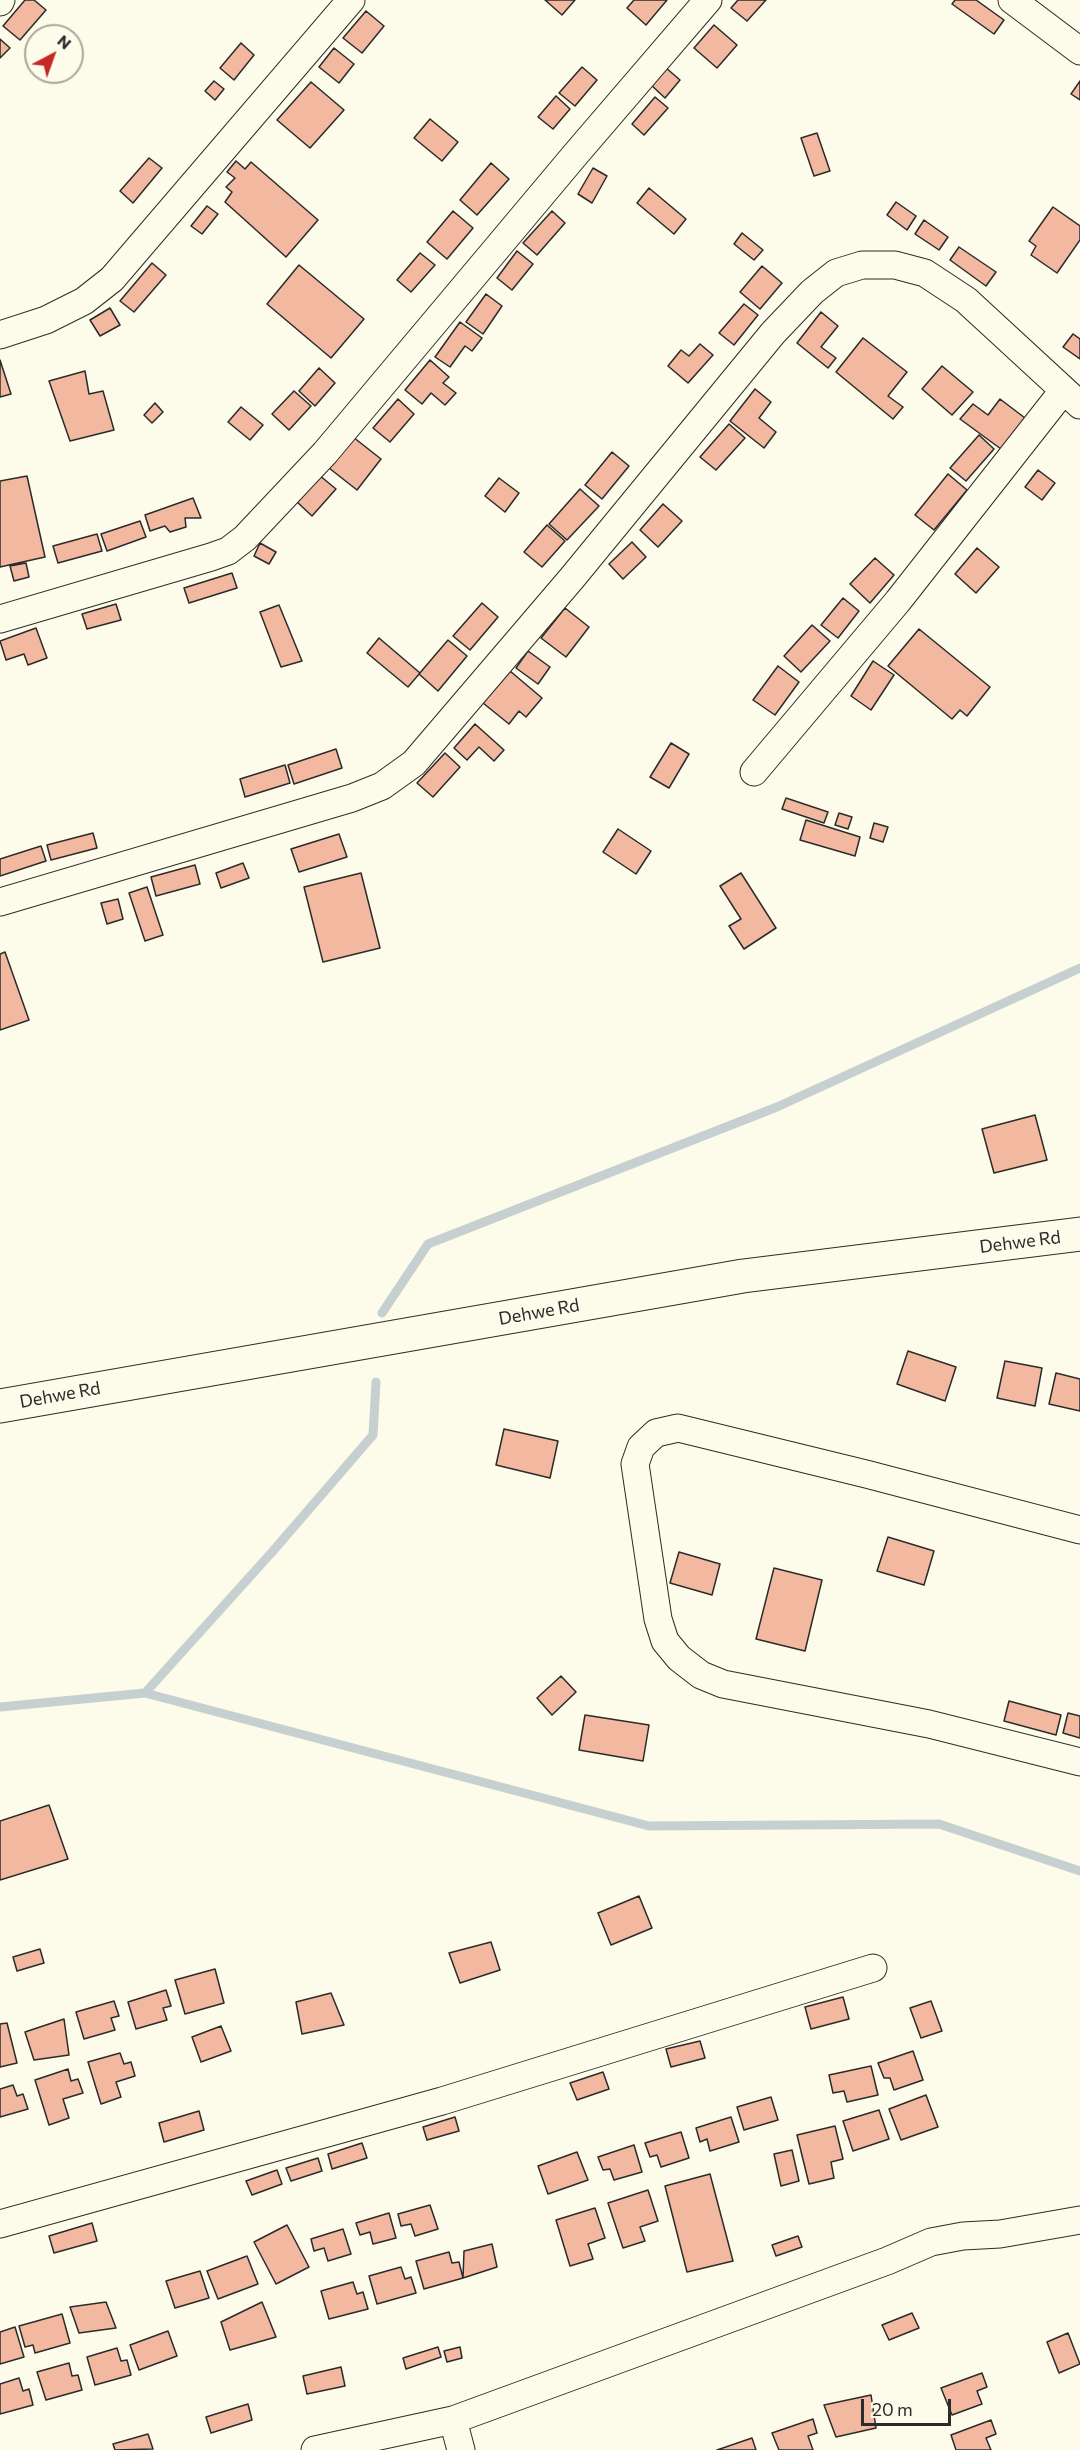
<!DOCTYPE html>
<html>
<head>
<meta charset="utf-8">
<style>
	body { margin:0 }
	#map { position:relative; width:1080px; height:2450px; overflow:hidden; background:#fdfbea; font-family:Commissioner,sans-serif }
	canvas { display:block }
	.north { position:absolute; left:24px; top:24px; width:60px; height:60px; box-sizing:border-box; background:#fdfbea; border:2px solid #a9a89e; border-radius:50%; rotate:41deg; font-size:16px; font-weight:700; line-height:24px; text-align:center; color:#2b2b2b }
	.north::after { content:''; display:block; margin:auto; width:21px; height:27px; background:#c62828; clip-path:polygon(50% 0,100% 100%,50% 72%,0 100%) }
	.scale { position:absolute; left:861px; top:2399px; width:90px; height:27px; box-sizing:border-box; border:3px solid #2b2b2b; border-top:0; padding-left:8px; font-size:18px; line-height:21px; white-space:nowrap; color:#2b2b2b; -webkit-text-stroke:4px #fdfbea; paint-order:stroke }
</style>
</head>
<body>
<div id="map">
<canvas width="1080" height="2450"></canvas>
<div class="north">N</div>
<div class="scale">20 m</div>
</div>
<script>
const ctx = document.querySelector('canvas').getContext('2d');
ctx.lineJoin = 'round';
function shape(rows) {
  const path = new Path2D();
  for (const r of rows) {
    path.moveTo(r[0], r[1]);
    for (let i = 2; i < r.length; i += 2) path.lineTo(r[i], r[i + 1]);
  }
  return path;
}
function stroke(path, color, width, dash) {
  ctx.strokeStyle = color;
  ctx.lineWidth = width;
  ctx.lineCap = dash ? 'butt' : 'round';
  ctx.setLineDash(dash || []);
  ctx.stroke(path);
}
function paint(path, color) {
  ctx.fillStyle = color;
  ctx.fill(path, 'evenodd');
}
function write(font, color, halo, rows, align = 'center') {
  ctx.font = font + ' Commissioner,sans-serif';
  ctx.lineWidth = 4.5;
  ctx.setLineDash([]);
  ctx.textBaseline = 'middle';
  ctx.strokeStyle = halo;
  ctx.fillStyle = color;
  for (const [text, x, y, turn = 0] of rows) {
    ctx.save();
    ctx.translate(x, y);
    ctx.rotate((+turn || 0) * Math.PI / 180);
    ctx.textAlign = isNaN(turn) ? turn : align;
    if (halo) ctx.strokeText(text, 0, 0);
    ctx.fillText(text, 0, 0);
    ctx.restore();
  }
}
stroke(shape([
	[382,1313,428,1244,777,1107,1080,968],
	[145,1693,273,1551,373,1435,376,1382],
	[0,1707,145,1693,649,1826,939,1824,1080,1871]
]), '#c7d0d0', 9);
const building = shape([
	[25,0,34,0,46,10,20,40,3,26,25,0],
	[545,0,575,0,562,15,545,0],
	[634,0,667,0,646,25,627,8,634,0],
	[738,0,766,0,747,21,731,8,738,0],
	[955,0,976,0,1004,20,994,34,952,4,955,0],
	[366,11,384,26,362,53,343,38,366,11],
	[714,25,737,45,717,68,694,48,714,25],
	[0,39,10,48,0,58,0,39],
	[241,43,254,55,234,80,220,68,241,43],
	[334,48,354,64,339,83,319,67,334,48],
	[582,67,597,80,575,106,559,93,582,67],
	[665,67,680,80,665,98,650,84,665,67],
	[214,81,224,89,215,100,205,91,214,81],
	[1080,81,1080,100,1071,94,1080,81],
	[311,82,344,110,310,148,277,120,311,82],
	[556,96,570,109,553,129,538,117,556,96],
	[655,97,668,108,644,135,632,124,655,97],
	[430,119,458,142,442,161,414,138,430,119],
	[817,133,830,171,814,176,801,138,817,133],
	[149,158,162,168,133,203,120,191,149,158],
	[236,161,245,169,251,162,318,220,286,257,225,202,232,192,226,187,235,178,227,172,236,161],
	[491,163,509,179,477,215,460,200,491,163],
	[593,168,607,176,592,203,578,194,593,168],
	[649,188,686,219,674,234,637,203,649,188],
	[896,202,916,216,907,230,887,215,896,202],
	[207,206,218,214,202,234,191,226,207,206],
	[1053,207,1080,226,1080,240,1057,273,1031,255,1036,246,1029,241,1053,207],
	[453,211,473,228,447,259,427,242,453,211],
	[552,211,565,223,537,255,523,243,552,211],
	[924,220,948,237,939,250,915,234,924,220],
	[742,233,763,250,754,260,734,244,742,233],
	[959,247,996,272,986,286,950,260,959,247],
	[517,251,533,264,512,290,497,278,517,251],
	[420,253,435,265,411,292,397,280,420,253],
	[152,263,166,275,134,312,120,301,152,263],
	[299,265,364,319,331,358,267,304,299,265],
	[762,266,782,283,760,309,740,292,762,266],
	[486,294,502,306,483,334,466,322,486,294],
	[744,304,758,315,734,345,719,333,744,304],
	[110,308,120,325,100,336,90,320,110,308],
	[821,312,838,326,821,347,836,358,828,368,797,343,821,312],
	[460,322,482,338,472,351,465,346,450,367,435,357,460,322],
	[1073,334,1080,339,1080,359,1063,347,1073,334],
	[863,338,907,372,888,396,903,407,893,419,836,372,863,338],
	[700,344,713,355,688,383,668,366,681,350,689,356,700,344],
	[0,360,11,394,0,397,0,360],
	[430,360,449,377,443,383,456,393,445,405,431,393,422,404,405,390,430,360],
	[942,366,973,392,952,415,922,389,942,366],
	[319,368,335,383,315,406,299,391,319,368],
	[85,371,89,394,103,391,114,430,70,441,49,381,85,371],
	[755,389,771,402,759,418,776,432,764,448,730,421,755,389],
	[294,391,311,406,289,430,272,414,294,391],
	[398,399,414,414,390,442,373,428,398,399],
	[1000,399,1025,418,1001,449,960,419,973,404,988,415,1000,399],
	[155,403,163,412,152,423,144,415,155,403],
	[241,407,263,425,250,440,228,422,241,407],
	[729,424,745,438,716,470,700,457,729,424],
	[979,435,994,449,966,481,950,468,979,435],
	[353,437,381,459,357,490,329,468,353,437],
	[612,452,629,466,602,499,585,485,612,452],
	[1038,470,1055,483,1042,500,1025,487,1038,470],
	[948,474,967,490,934,530,915,515,948,474],
	[319,475,336,489,312,516,296,501,319,475],
	[27,476,45,557,0,567,0,481,27,476],
	[499,478,519,493,505,512,485,496,499,478],
	[580,489,599,506,567,540,549,524,580,489],
	[193,498,201,518,185,518,186,527,170,532,165,526,150,531,145,515,193,498],
	[663,504,682,521,658,547,640,530,663,504],
	[140,521,146,537,107,551,101,534,140,521],
	[547,525,565,541,542,567,524,552,547,525],
	[97,534,102,551,58,563,53,546,97,534],
	[632,542,646,557,623,579,609,564,632,542],
	[260,543,276,552,269,564,254,556,260,543],
	[977,548,999,567,976,593,955,574,977,548],
	[875,558,894,575,870,603,850,584,875,558],
	[26,563,29,577,14,581,10,566,26,563],
	[232,573,237,588,189,603,184,588,232,573],
	[843,598,859,611,838,638,821,625,843,598],
	[482,603,498,617,470,650,453,636,482,603],
	[116,604,121,620,87,629,82,614,116,604],
	[279,605,302,661,281,667,260,612,279,605],
	[565,608,589,627,566,657,541,638,565,608],
	[812,625,830,641,801,672,784,656,812,625],
	[36,628,47,658,28,665,24,654,6,660,0,641,36,628],
	[919,629,990,687,967,716,960,710,952,719,888,666,919,629],
	[379,638,420,673,408,687,367,653,379,638],
	[448,640,467,656,438,691,419,674,448,640],
	[528,651,550,667,538,684,516,668,528,651],
	[873,661,894,675,871,710,851,696,873,661],
	[778,666,799,682,775,715,753,700,778,666],
	[510,671,542,698,526,717,519,711,509,724,483,703,510,671],
	[475,724,504,750,494,761,479,747,467,760,454,748,475,724],
	[671,743,689,754,669,788,650,777,671,743],
	[336,749,342,768,294,784,288,765,336,749],
	[445,753,460,767,433,797,417,783,445,753],
	[285,765,290,783,245,797,240,779,285,765],
	[786,798,828,812,824,823,782,809,786,798],
	[839,813,852,817,848,829,835,825,839,813],
	[806,820,860,837,855,856,800,840,806,820],
	[874,823,888,827,883,842,870,838,874,823],
	[618,829,651,851,636,874,603,852,618,829],
	[93,833,97,848,51,860,47,845,93,833],
	[339,834,347,857,299,872,291,849,339,834],
	[41,846,46,861,0,876,0,859,41,846],
	[243,863,249,878,221,888,216,873,243,863],
	[195,865,200,884,156,896,151,877,195,865],
	[361,873,380,948,323,962,304,887,361,873],
	[741,873,776,928,744,949,729,926,741,919,720,886,741,873],
	[147,887,163,935,145,941,129,893,147,887],
	[118,899,123,919,107,924,101,903,118,899],
	[5,952,29,1020,0,1030,0,954,5,952],
	[1035,1115,1047,1160,994,1173,982,1129,1035,1115],
	[908,1351,956,1367,945,1401,897,1384,908,1351],
	[1005,1361,1042,1368,1035,1406,997,1398,1005,1361],
	[1056,1373,1080,1379,1080,1411,1049,1404,1056,1373],
	[504,1429,558,1441,550,1478,496,1465,504,1429],
	[888,1537,934,1551,924,1585,877,1571,888,1537],
	[679,1552,720,1564,712,1595,670,1583,679,1552],
	[774,1568,822,1580,805,1651,756,1639,774,1568],
	[561,1676,576,1692,552,1715,537,1698,561,1676],
	[1009,1701,1061,1715,1056,1735,1004,1721,1009,1701],
	[1068,1713,1080,1716,1080,1738,1063,1733,1068,1713],
	[585,1715,649,1725,643,1761,579,1750,585,1715],
	[49,1805,68,1859,0,1880,0,1821,49,1805],
	[639,1896,652,1928,611,1945,598,1913,639,1896],
	[491,1942,500,1970,460,1983,449,1953,491,1942],
	[40,1949,44,1963,17,1971,13,1957,40,1949],
	[215,1969,224,2003,185,2014,175,1980,215,1969],
	[166,1990,171,2006,163,2008,167,2020,136,2029,128,2002,166,1990],
	[331,1993,344,2025,302,2034,296,2002,331,1993],
	[843,1997,849,2019,811,2029,805,2007,843,1997],
	[114,2001,119,2016,111,2018,115,2030,84,2039,76,2012,114,2001],
	[931,2001,942,2031,921,2038,910,2008,931,2001],
	[64,2019,69,2055,34,2060,25,2032,64,2019],
	[7,2023,17,2063,0,2067,0,2024,7,2023],
	[221,2026,231,2051,201,2062,192,2037,221,2026],
	[700,2041,705,2058,671,2067,666,2049,700,2041],
	[913,2051,923,2080,894,2090,890,2078,884,2078,878,2063,913,2051],
	[120,2053,124,2064,131,2062,135,2076,116,2082,121,2097,101,2104,88,2062,120,2053],
	[871,2066,878,2095,847,2102,844,2091,833,2093,829,2075,871,2066],
	[68,2069,71,2081,78,2079,83,2093,63,2099,69,2118,49,2125,35,2080,68,2069],
	[603,2072,609,2089,577,2100,570,2083,603,2072],
	[13,2085,17,2096,23,2094,28,2109,0,2117,0,2089,13,2085],
	[926,2095,938,2127,901,2140,889,2109,926,2095],
	[771,2097,778,2120,744,2130,737,2107,771,2097],
	[879,2110,889,2139,853,2151,843,2121,879,2110],
	[199,2111,204,2130,164,2142,159,2123,199,2111],
	[455,2117,459,2131,427,2140,423,2127,455,2117],
	[731,2117,739,2142,710,2151,707,2139,700,2142,696,2128,731,2117],
	[835,2126,843,2159,831,2162,834,2178,809,2184,797,2135,835,2126],
	[681,2132,689,2158,661,2167,657,2155,650,2157,645,2143,681,2132],
	[362,2143,367,2158,332,2169,328,2154,362,2143],
	[634,2145,642,2172,614,2180,610,2169,603,2170,598,2157,634,2145],
	[792,2150,799,2181,781,2186,774,2154,792,2150],
	[577,2152,588,2180,548,2194,538,2166,577,2152],
	[318,2158,322,2171,291,2181,286,2168,318,2158],
	[277,2170,282,2184,252,2195,246,2181,277,2170],
	[710,2174,733,2261,687,2272,665,2186,710,2174],
	[648,2190,658,2221,640,2227,645,2241,623,2248,608,2203,648,2190],
	[430,2205,438,2229,415,2236,411,2224,401,2226,398,2214,430,2205],
	[595,2208,605,2238,588,2244,593,2259,570,2266,556,2220,595,2208],
	[389,2213,396,2238,373,2244,370,2232,360,2235,356,2223,389,2213],
	[92,2223,97,2241,54,2253,49,2236,92,2223],
	[287,2225,309,2267,276,2284,254,2242,287,2225],
	[343,2229,351,2254,328,2261,324,2248,314,2251,311,2239,343,2229],
	[798,2236,802,2247,776,2256,772,2245,798,2236],
	[492,2244,497,2267,463,2278,464,2251,492,2244],
	[449,2252,452,2263,459,2262,463,2278,424,2289,416,2261,449,2252],
	[247,2256,258,2284,218,2299,207,2271,247,2256],
	[401,2267,405,2279,411,2277,416,2293,377,2304,369,2276,401,2267],
	[200,2271,209,2298,175,2308,166,2281,200,2271],
	[353,2282,357,2294,363,2292,368,2309,329,2319,321,2291,353,2282],
	[106,2302,116,2328,79,2333,70,2307,106,2302],
	[262,2302,276,2337,230,2350,221,2322,262,2302],
	[912,2313,919,2328,889,2340,882,2325,912,2313],
	[62,2314,70,2343,35,2353,33,2345,25,2347,19,2326,62,2314],
	[15,2327,24,2357,0,2364,0,2332,15,2327],
	[168,2331,177,2356,139,2370,130,2345,168,2331],
	[1068,2333,1080,2364,1059,2373,1047,2342,1068,2333],
	[438,2347,441,2357,406,2369,403,2358,438,2347],
	[460,2347,462,2358,447,2362,444,2351,460,2347],
	[117,2348,121,2361,127,2360,131,2375,95,2385,87,2357,117,2348],
	[69,2363,72,2376,78,2375,82,2390,46,2400,37,2372,69,2363],
	[341,2367,345,2386,307,2394,303,2376,341,2367],
	[982,2373,987,2387,977,2391,982,2404,952,2415,941,2388,982,2373],
	[19,2378,23,2391,29,2389,33,2405,0,2414,0,2384,19,2378],
	[871,2395,876,2428,836,2437,824,2405,871,2395],
	[248,2404,252,2420,211,2433,206,2417,248,2404],
	[813,2419,817,2433,808,2436,813,2450,779,2450,772,2433,813,2419],
	[991,2420,996,2434,986,2438,991,2450,956,2450,951,2435,991,2420],
	[148,2434,153,2449,115,2450,113,2444,148,2434],
	[752,2438,756,2450,717,2450,752,2438]
]);
paint(building, '#f2b8a0');
stroke(building, '#2b2b2b', 1.5);
const street = shape([
	[1012,0,1080,51],
	[0,2,1,0],
	[0,335,46,320,84,301,112,279,351,0],
	[0,619,211,557,228,551,245,538,325,453,575,155,708,0],
	[754,772,898,601,1063,391],
	[0,902,352,798,382,786,414,763,572,578,773,333,812,292,836,273,862,265,895,265,925,273,966,300,1080,405],
	[1080,1530,866,1474,678,1428,656,1433,641,1447,635,1464,658,1619,665,1641,679,1658,701,1675,723,1684,929,1724,1080,1762],
	[0,2224,442,2101,873,1968],
	[453,2420,461,2450],
	[315,2450,453,2420,887,2261,931,2242,963,2236,1000,2234,1080,2220]
]);
const secondary = shape([
	[0,1406,743,1276,1080,1234]
]);
stroke(street, '#2b2b2b', 29);
stroke(secondary, '#2b2b2b', 35);
stroke(street, '#fdfbea', 27);
stroke(secondary, '#fdfbea', 33);
write('18px', '#2b2b2b', '#fdfbea', [
	["Dehwe Rd",1020,1242,-7],
	["Dehwe Rd",539,1312,-10],
	["Dehwe Rd",60,1395,-10]
]);
</script>
</body>
</html>
